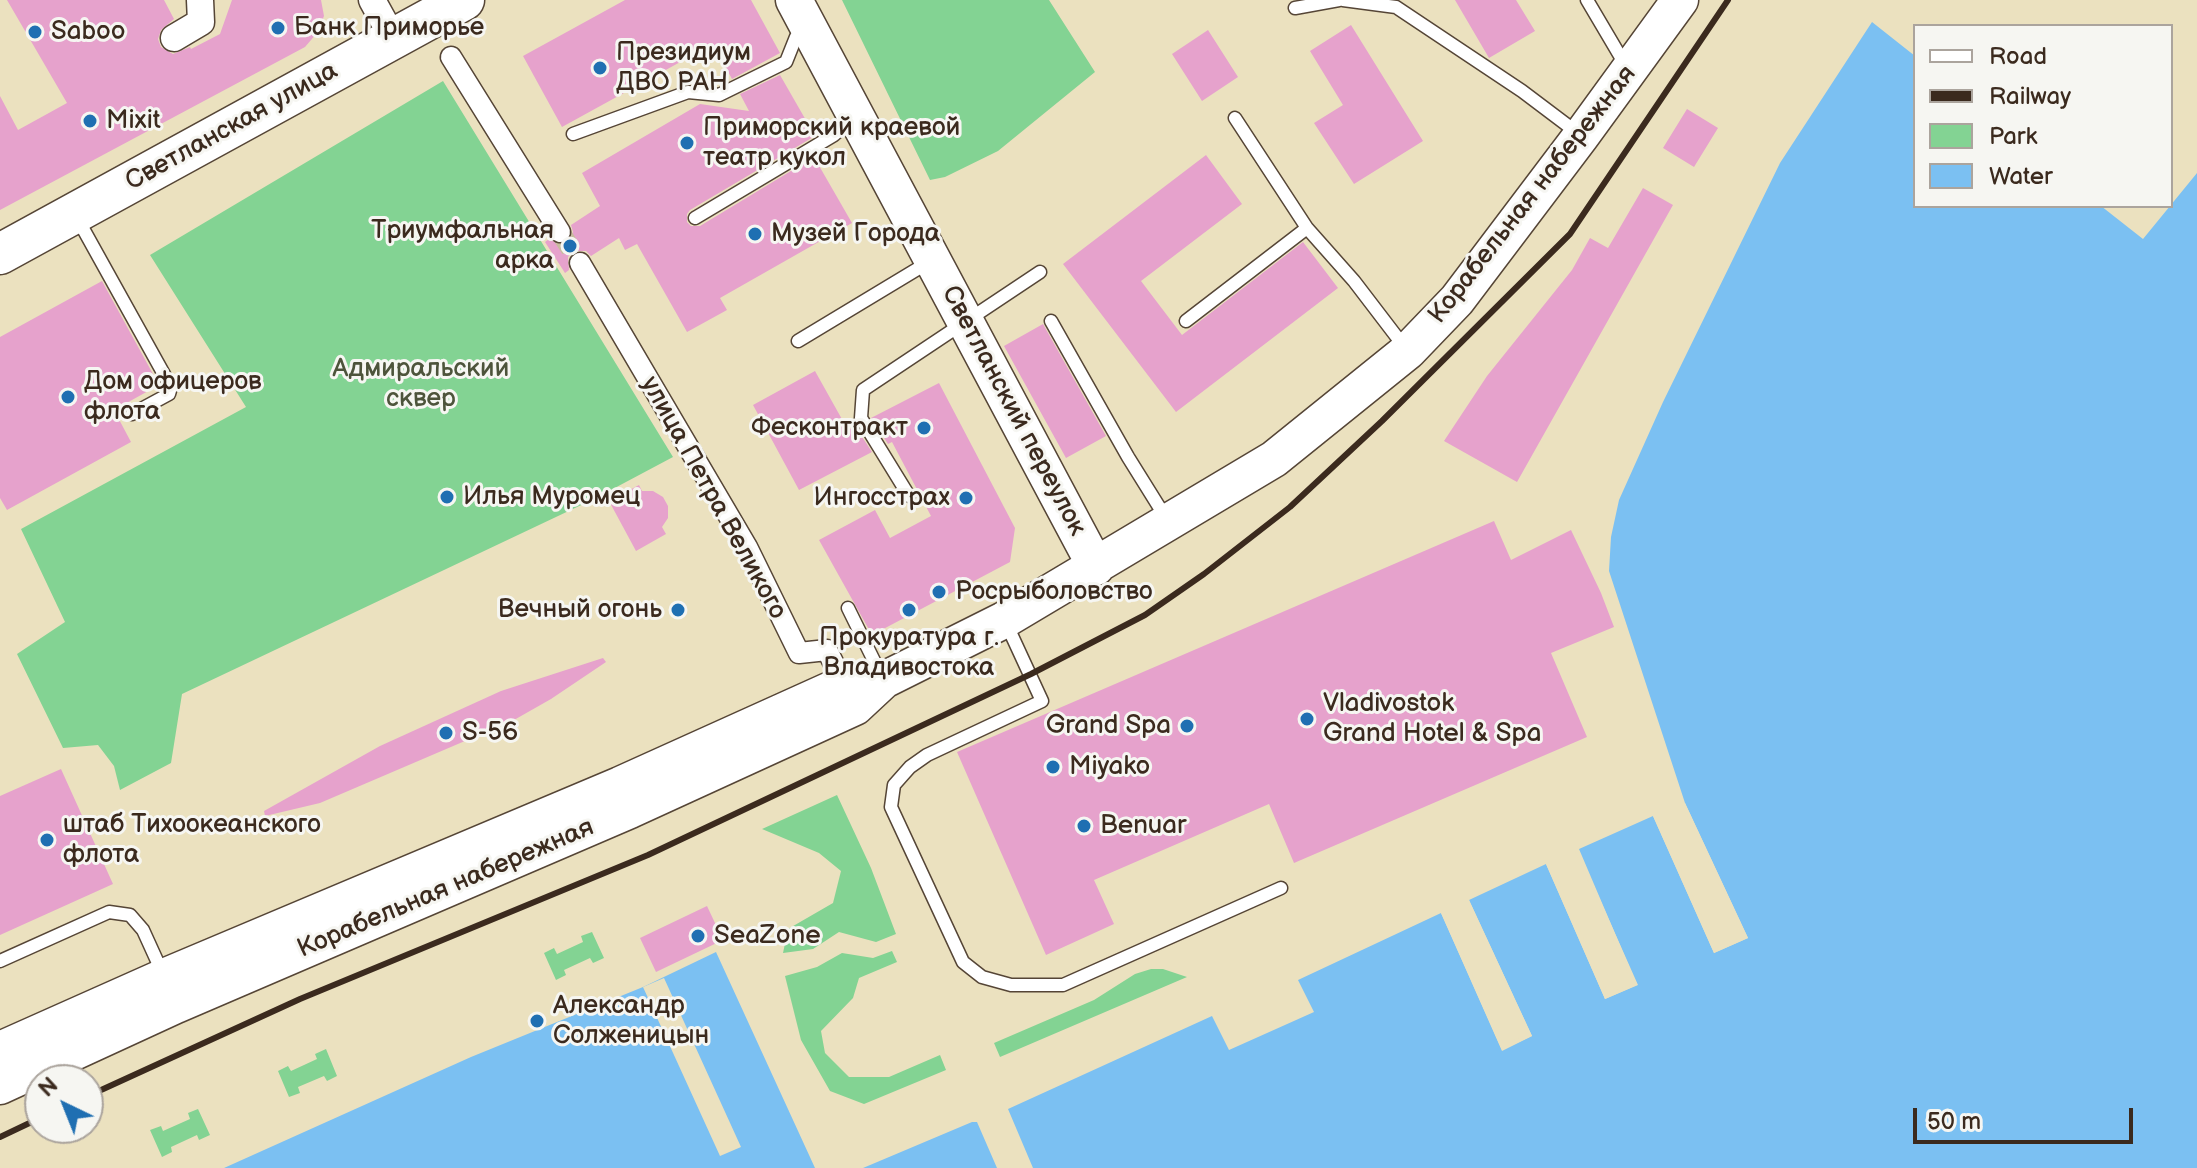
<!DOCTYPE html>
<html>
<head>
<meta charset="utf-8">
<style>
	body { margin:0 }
	#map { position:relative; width:2197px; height:1168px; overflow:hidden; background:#ebe1bf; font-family:"Balsamiq Sans",sans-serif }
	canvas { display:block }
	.legend { position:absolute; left:1913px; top:24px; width:260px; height:184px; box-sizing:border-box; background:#f6f6f2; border:2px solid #aba49d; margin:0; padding:10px 14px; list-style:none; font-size:24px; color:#3b2a1e }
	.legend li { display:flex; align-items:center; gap:16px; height:40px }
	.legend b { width:40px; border:2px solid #aba49d }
	.north { position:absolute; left:24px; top:1064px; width:80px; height:80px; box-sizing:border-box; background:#f6f6f2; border:2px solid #aba49d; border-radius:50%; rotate:317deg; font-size:22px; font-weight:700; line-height:32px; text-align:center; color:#3b2a1e }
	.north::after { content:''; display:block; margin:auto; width:28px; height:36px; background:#1f6fb2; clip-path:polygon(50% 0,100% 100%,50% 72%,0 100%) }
	.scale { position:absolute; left:1913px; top:1108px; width:220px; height:36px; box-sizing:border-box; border:4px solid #3b2a1e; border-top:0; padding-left:10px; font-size:24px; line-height:28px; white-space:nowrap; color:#3b2a1e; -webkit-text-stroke:6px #f6f6f2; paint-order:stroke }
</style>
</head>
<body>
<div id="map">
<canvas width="2197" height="1168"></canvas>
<ul class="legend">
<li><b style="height:10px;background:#fff"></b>Road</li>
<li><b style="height:10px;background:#3b2a1e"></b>Railway</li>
<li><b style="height:22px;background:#83d393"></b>Park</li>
<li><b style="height:22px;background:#7bc0f2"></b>Water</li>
</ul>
<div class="north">N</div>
<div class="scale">50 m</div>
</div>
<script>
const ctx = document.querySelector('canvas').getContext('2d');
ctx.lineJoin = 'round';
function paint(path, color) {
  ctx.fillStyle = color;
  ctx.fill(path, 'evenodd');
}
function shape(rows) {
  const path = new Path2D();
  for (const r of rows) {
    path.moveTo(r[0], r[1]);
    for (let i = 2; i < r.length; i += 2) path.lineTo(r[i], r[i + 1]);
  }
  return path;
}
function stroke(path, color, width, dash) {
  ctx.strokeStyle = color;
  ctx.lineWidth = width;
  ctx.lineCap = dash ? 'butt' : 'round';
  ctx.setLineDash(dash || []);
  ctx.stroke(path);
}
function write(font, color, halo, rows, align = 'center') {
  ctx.font = font + ' "Balsamiq Sans",sans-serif';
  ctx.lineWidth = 6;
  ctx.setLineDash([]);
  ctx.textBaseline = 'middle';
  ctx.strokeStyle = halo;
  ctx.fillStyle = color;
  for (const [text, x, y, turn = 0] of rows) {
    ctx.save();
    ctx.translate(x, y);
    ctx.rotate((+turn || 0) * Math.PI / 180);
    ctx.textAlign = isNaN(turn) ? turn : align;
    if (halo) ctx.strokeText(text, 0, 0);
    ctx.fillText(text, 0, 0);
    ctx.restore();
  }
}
paint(shape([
	[842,0,1049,0,1095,72,998,151,945,177,930,180],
	[443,81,673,457,594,499,182,694,171,763,120,790,114,766,98,745,63,748,17,654,65,622,21,529,246,407,150,255],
	[837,795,871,868,896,934,876,942,839,932,813,949,783,953,788,929,833,903,841,871,819,853,762,829],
	[592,932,604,958,593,963,590,958,564,970,566,975,556,980,544,953,554,948,557,954,583,942,581,936],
	[892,951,897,962,859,978,853,998,821,1031,825,1053,849,1077,889,1077,940,1055,946,1070,864,1104,830,1091,801,1040,785,976,817,967,842,953,873,958],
	[1151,969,1163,969,1187,977,1000,1057,994,1043,1094,1000,1135,974],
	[326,1049,337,1076,327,1081,324,1076,298,1087,300,1093,289,1097,278,1071,288,1066,291,1071,317,1059,315,1054],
	[198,1109,210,1135,199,1140,197,1135,171,1147,172,1152,162,1157,150,1130,161,1126,163,1131,190,1119,188,1113]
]), '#83d393');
paint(shape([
	[1872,22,1915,56,1915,206,2101,206,2143,239,2197,173,2197,1168,1033,1168,1008,1109,1212,1016,1229,1050,1314,1012,1298,980,1441,913,1502,1050,1532,1036,1469,900,1546,864,1605,999,1637,985,1579,849,1653,816,1714,953,1748,938,1685,803,1609,571,1611,537,1619,500,1663,402,1780,163],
	[716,952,815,1168,224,1168,471,1057,643,987],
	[972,1122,977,1122,997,1168,863,1168]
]), '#7bc0f2');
paint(shape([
	[1685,803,1748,938,1714,953,1653,816,1657,815,1716,948,1743,936,1682,805],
	[1578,850,1638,985,1605,999,1546,864,1550,862,1608,994,1632,983,1575,851],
	[1469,900,1532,1036,1502,1051,1441,913,1444,911,1504,1045,1527,1034,1465,902],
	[664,978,741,1147,720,1156,643,987]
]), '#ebe1bf');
paint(shape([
	[7,0,164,0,174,19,161,30,158,39,161,47,173,54,190,47,191,49,220,34,232,0,321,0,324,16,317,33,305,47,0,210,0,96,18,130,67,103],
	[625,0,751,0,780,53,732,79,713,44,562,127,523,56],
	[1455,0,1516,0,1535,31,1489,58],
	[1351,25,1423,141,1354,184,1314,123,1343,105,1310,51],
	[1208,30,1238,77,1202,101,1172,54],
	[780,75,815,136,690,210,687,214,687,222,691,226,700,226,814,157,852,223,720,298,727,310,687,332,637,244,625,250,619,238,591,256,586,251,574,251,568,257,569,270,565,273,545,242,549,239,560,245,567,243,573,232,571,225,600,206,582,173,700,104,749,111,740,94],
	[1687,109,1718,128,1694,167,1663,148],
	[1206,155,1242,204,1141,281,1182,335,1303,242,1338,288,1176,412,1063,264],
	[1643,188,1673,205,1517,482,1444,441,1487,376,1572,270,1590,238,1608,248],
	[102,281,159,385,114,410,131,442,7,510,0,498,0,337],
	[1043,324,1106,436,1066,458,1004,346],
	[815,371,848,430,855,426,872,452,799,490,753,405],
	[939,383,1015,528,1010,562,872,635,819,540,875,510,890,538,931,516,892,442,888,444,871,418],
	[639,485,642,491,653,491,663,497,668,506,668,518,662,527,666,534,636,551,609,501],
	[1494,521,1511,560,1571,530,1601,593,1614,627,1551,653,1587,737,1294,863,1269,804,1094,880,1114,924,1046,955,957,752],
	[603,658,606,662,551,699,514,720,320,803,265,816,264,811,380,746,501,691],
	[61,769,113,884,0,935,0,796],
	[707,906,723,940,656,972,640,938]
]), '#e6a2cc');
stroke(shape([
	[560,232,580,263]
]), '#c8bc9f', 20, [20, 10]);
const service = shape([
	[1343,0,1396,7,1522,91,1579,134],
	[1587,0,1626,66],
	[1295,8,1339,0],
	[1235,118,1307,228],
	[573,134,688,92,719,95,786,62,796,37,806,32],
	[76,216,171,387,169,394,132,414],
	[695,218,834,135,844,126,847,113],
	[1051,321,1128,457,1166,518],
	[1186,321,1307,228,1354,281,1406,349],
	[798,341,929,262],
	[909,496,861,418,863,390,1040,272],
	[848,608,882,677],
	[1006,623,1042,701,927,755,910,767,894,785,891,807,963,962,982,977,1011,985,1063,985,1281,888],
	[0,961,109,912,130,915,143,930,163,974]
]);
const pedestrian = shape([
	[451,57,560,232],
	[580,263,747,547,799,653,827,650,848,693]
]);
const minor = shape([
	[372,0,393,38],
	[174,38,201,22,200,0]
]);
const secondary = shape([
	[794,0,1096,567],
	[0,1050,164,977,620,785,844,684,884,680],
	[0,1086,176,1005,630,810,855,707,884,680,1004,620,1274,459,1408,351,1457,300,1581,136,1680,0]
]);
const primary = shape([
	[0,254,464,0]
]);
stroke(service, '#554536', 15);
stroke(pedestrian, '#554536', 23);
stroke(minor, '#554536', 29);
stroke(secondary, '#554536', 39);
stroke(primary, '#554536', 43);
stroke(service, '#fff', 12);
stroke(pedestrian, '#fff', 20);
stroke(minor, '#fff', 26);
stroke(secondary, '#fff', 36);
stroke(primary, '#fff', 40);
stroke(shape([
	[88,1096,300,999,648,855,1031,674,1145,615,1204,574,1290,507,1382,421,1570,234,1728,0],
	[0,1137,40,1118]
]), '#3b2a1e', 6);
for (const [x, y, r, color] of [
	[278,28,8,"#1f6fb2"],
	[35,32,8,"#1f6fb2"],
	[600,68,8,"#1f6fb2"],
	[90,121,8,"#1f6fb2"],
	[687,143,8,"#1f6fb2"],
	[755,234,8,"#1f6fb2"],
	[570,246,8,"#1f6fb2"],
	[68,397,8,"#1f6fb2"],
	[924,428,8,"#1f6fb2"],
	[447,497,8,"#1f6fb2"],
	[966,498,8,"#1f6fb2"],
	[939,592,8,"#1f6fb2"],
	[678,610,8,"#1f6fb2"],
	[909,610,8,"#1f6fb2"],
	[1307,719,8,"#1f6fb2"],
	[1187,726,8,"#1f6fb2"],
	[446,733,8,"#1f6fb2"],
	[1053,767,8,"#1f6fb2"],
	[1084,826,8,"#1f6fb2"],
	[47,840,8,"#1f6fb2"],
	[698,936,8,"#1f6fb2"],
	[537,1021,8,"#1f6fb2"]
]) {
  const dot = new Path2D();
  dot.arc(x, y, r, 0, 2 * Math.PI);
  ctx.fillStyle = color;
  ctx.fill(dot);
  stroke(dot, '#f6f6f2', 3);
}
write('26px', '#3b2a1e', '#f6f6f2', [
	["Банк Приморье",294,28],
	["Saboo",51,32],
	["Президиум",616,53],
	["ДВО РАН",616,83],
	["Mixit",106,121],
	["Приморский краевой",703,128],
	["театр кукол",703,158],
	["Триумфальная",554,231,"right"],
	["арка",554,261,"right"],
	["Музей Города",771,234],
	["Дом офицеров",84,382],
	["флота",84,412],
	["Фесконтракт",908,428,"right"],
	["Илья Муромец",463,497],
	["Ингосстрах",950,498,"right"],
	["Росрыболовство",955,592],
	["Вечный огонь",662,610,"right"],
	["Прокуратура г.",909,638,"center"],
	["Владивостока",909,668,"center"],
	["Vladivostok",1323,704],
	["Grand Hotel & Spa",1323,734],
	["Grand Spa",1171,726,"right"],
	["S-56",462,733],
	["Miyako",1069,767],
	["штаб Тихоокеанского",63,825],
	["флота",63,855],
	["Benuar",1100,826],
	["SeaZone",714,936],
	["Александр",553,1006],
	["Солженицын",553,1036]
], 'left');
write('26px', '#3b2a1e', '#f6f6f2', [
	["Светланская улица",232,127,-29],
	["Корабельная набережная",1533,195,-52],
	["Светланский переулок",1013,411,62],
	["улица Петра Великого",713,498,61],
	["Корабельная набережная",446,889,-23]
]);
write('26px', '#4d543b', '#f6f6f2', [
	["Адмиральский",421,369],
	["сквер",421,399]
]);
</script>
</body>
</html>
